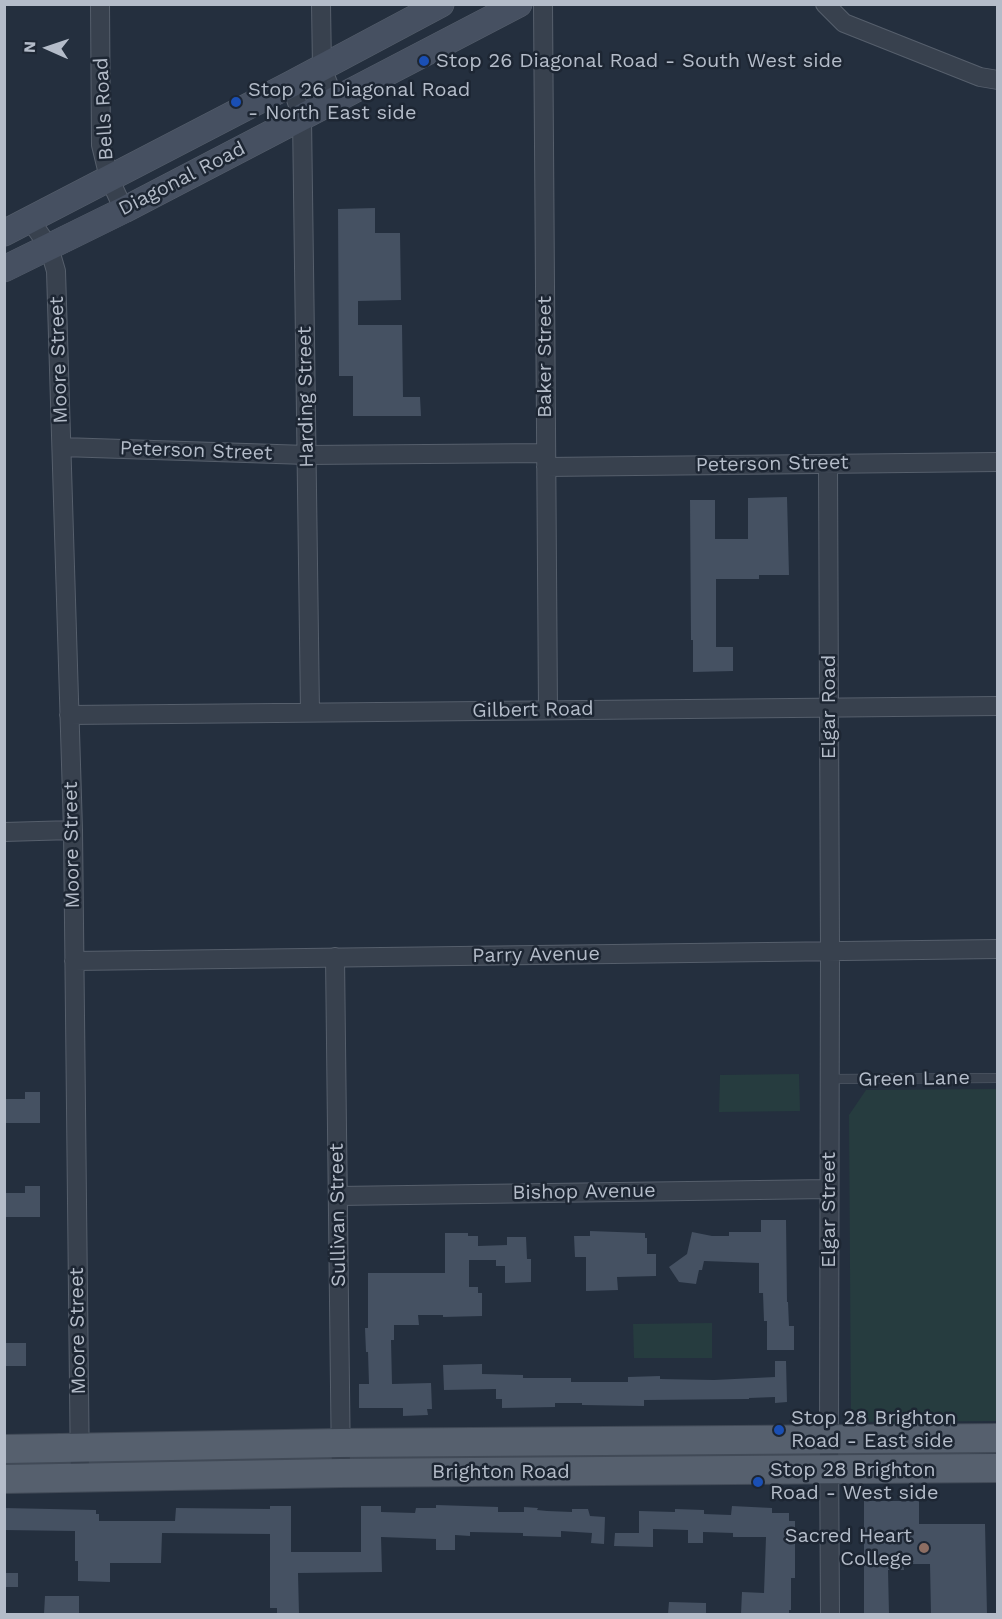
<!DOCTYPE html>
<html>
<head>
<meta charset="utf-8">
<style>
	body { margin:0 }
	#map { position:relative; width:1002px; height:1619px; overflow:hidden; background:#242f3e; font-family:"Work Sans",sans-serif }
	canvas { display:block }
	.frame { position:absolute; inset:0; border:6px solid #b4bcc9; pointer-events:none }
	.north { position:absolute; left:18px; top:18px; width:60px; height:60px; -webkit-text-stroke:4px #1d2633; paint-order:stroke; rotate:273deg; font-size:16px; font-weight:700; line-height:24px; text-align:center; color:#b4bcc9 }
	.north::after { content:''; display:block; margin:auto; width:21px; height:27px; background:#b4bcc9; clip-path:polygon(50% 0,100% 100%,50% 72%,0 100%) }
</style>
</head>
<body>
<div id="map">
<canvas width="1002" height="1619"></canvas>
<div class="frame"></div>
<div class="north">N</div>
</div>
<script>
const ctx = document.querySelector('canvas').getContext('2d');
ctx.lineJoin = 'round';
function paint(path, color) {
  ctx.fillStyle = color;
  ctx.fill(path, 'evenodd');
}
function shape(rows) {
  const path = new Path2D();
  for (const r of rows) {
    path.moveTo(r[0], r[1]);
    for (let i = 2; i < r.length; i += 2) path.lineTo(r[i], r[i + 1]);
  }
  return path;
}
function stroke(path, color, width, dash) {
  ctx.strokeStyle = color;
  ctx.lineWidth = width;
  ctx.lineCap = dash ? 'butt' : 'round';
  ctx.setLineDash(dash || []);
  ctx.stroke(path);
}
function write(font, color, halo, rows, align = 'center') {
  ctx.font = font + ' "Work Sans",sans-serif';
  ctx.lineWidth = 5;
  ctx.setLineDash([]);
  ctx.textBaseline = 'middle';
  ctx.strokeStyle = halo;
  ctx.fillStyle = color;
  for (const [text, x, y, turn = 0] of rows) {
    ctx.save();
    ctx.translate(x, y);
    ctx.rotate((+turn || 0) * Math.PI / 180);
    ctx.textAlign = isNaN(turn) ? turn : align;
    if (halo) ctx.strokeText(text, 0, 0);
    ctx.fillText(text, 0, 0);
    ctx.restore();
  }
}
paint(shape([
	[799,1074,800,1111,719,1112,720,1075],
	[997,1089,997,1421,851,1422,849,1115,866,1090],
	[712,1323,712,1358,634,1358,633,1324]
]), '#263c3f');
paint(shape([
	[375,208,375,233,400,233,401,300,358,301,358,325,402,325,403,397,420,397,421,416,353,416,353,376,339,376,338,209],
	[787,497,789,575,759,575,759,579,716,579,716,647,733,647,733,671,693,672,693,640,691,640,690,500,715,500,715,539,748,539,748,498],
	[25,1092,40,1092,40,1123,4,1123,4,1099,25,1099],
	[25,1186,40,1186,40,1217,4,1217,4,1193,25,1193],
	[761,1220,786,1220,787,1302,788,1302,789,1326,794,1326,794,1350,767,1350,767,1321,764,1321,763,1293,759,1293,759,1263,704,1261,702,1270,699,1270,696,1284,679,1282,669,1267,687,1254,692,1232,712,1236,729,1236,729,1232,761,1232],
	[590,1231,645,1233,645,1238,647,1238,647,1254,656,1254,656,1276,617,1277,618,1290,586,1291,586,1257,575,1257,574,1236,590,1236],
	[445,1233,468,1233,468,1236,478,1236,478,1246,507,1245,507,1237,526,1237,527,1259,531,1259,531,1282,505,1283,505,1266,496,1266,496,1260,469,1260,469,1287,478,1287,478,1293,482,1293,482,1316,443,1317,443,1315,418,1315,419,1325,394,1325,394,1340,391,1340,392,1384,431,1383,432,1409,427,1409,428,1415,403,1416,403,1408,359,1408,359,1384,369,1384,368,1352,366,1352,365,1328,368,1328,368,1273,445,1273],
	[4,1343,26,1343,26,1366,4,1366],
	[775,1361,786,1361,787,1402,775,1403,775,1397,749,1398,749,1399,644,1400,644,1406,582,1405,582,1403,555,1403,555,1407,502,1408,502,1399,496,1399,496,1389,444,1390,443,1365,482,1364,482,1374,523,1375,523,1378,571,1378,571,1382,628,1382,628,1377,660,1376,660,1379,714,1380,775,1377],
	[864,1501,919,1501,919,1524,985,1524,987,1614,931,1614,930,1564,903,1564,904,1570,888,1570,889,1614,864,1614],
	[436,1505,498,1507,498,1512,524,1512,524,1507,538,1508,537,1510,547,1511,572,1512,572,1509,588,1509,590,1516,605,1517,604,1544,591,1543,592,1533,561,1531,561,1537,523,1536,523,1533,470,1532,470,1536,455,1535,455,1550,436,1550,436,1539,381,1537,382,1572,298,1573,299,1614,277,1614,277,1608,270,1608,270,1534,162,1533,161,1563,110,1563,110,1582,78,1581,78,1561,75,1561,75,1531,4,1530,4,1508,96,1510,96,1514,99,1514,99,1521,175,1521,176,1508,270,1509,270,1506,291,1506,291,1552,361,1552,361,1506,381,1506,381,1512,415,1513,416,1508,436,1508],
	[732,1506,772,1508,772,1513,789,1513,789,1521,795,1521,795,1578,791,1578,791,1610,789,1610,789,1614,741,1614,742,1592,764,1593,766,1537,733,1537,733,1533,703,1532,703,1543,688,1543,688,1530,653,1529,653,1547,614,1546,615,1533,639,1533,639,1511,675,1512,675,1509,704,1510,704,1514,731,1515],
	[4,1573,18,1573,18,1587,4,1587],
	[45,1596,79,1596,79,1614,44,1614],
	[669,1602,706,1603,706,1614,668,1614]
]), '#455162');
const lane = shape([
	[830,1079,998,1078]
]);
const street = shape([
	[100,4,101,145,109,178,124,210],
	[321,4,322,68,335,101],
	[543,4,548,710],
	[825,4,844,23,980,77,998,80],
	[291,84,302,118,310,712],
	[30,220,49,247,56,271,73,830,80,1478],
	[62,447,307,455,546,453],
	[828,464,830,950,829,1440,830,1614],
	[546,467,998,462],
	[69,715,998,706],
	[4,832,73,830],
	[335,957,341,1473],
	[74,961,998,949],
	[338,1196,829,1189]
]);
const secondary = shape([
	[4,233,291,84,441,4],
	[4,269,124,210,519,4]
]);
const primary = shape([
	[4,1449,340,1443,998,1438],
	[4,1479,341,1473,998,1468]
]);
stroke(lane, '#565f6c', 10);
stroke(street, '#565f6c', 20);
stroke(secondary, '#565f6c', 27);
stroke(primary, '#414a57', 30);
stroke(lane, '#38414e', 9);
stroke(street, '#38414e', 18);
stroke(secondary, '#465061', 26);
stroke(primary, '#56606e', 28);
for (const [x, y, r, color] of [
	[424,61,6,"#1a4fb4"],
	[236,102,6,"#1a4fb4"],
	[779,1430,6,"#1a4fb4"],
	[758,1482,6,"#1a4fb4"],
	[924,1548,6,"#8d6e63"]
]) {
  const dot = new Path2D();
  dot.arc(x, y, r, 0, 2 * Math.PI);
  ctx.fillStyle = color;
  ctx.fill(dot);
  stroke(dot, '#1d2633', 2);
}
write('20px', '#b4bcc9', '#1d2633', [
	["Stop 26 Diagonal Road - South West side",436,61],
	["Stop 26 Diagonal Road",248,90],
	["- North East side",248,113],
	["Stop 28 Brighton",791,1418],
	["Road - East side",791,1441],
	["Stop 28 Brighton",770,1470],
	["Road - West side",770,1493],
	["Sacred Heart",912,1536,"right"],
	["College",912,1559,"right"]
], 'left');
write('20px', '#b4bcc9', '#1d2633', [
	["Bells Road",104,109,-93],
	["Diagonal Road",182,179,-27],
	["Baker Street",545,357,-90],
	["Moore Street",59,360,-92],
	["Harding Street",306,397,-91],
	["Peterson Street",196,451,2],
	["Peterson Street",772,464,-1],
	["Elgar Road",829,707,-90],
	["Gilbert Road",533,710,-1],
	["Moore Street",72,845,-91],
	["Parry Avenue",536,955,-1],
	["Green Lane",914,1079,-1],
	["Bishop Avenue",584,1192,-1],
	["Elgar Street",829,1210,-90],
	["Sullivan Street",338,1215,-91],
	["Moore Street",78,1331,-91],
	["Brighton Road",501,1472]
]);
</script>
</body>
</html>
